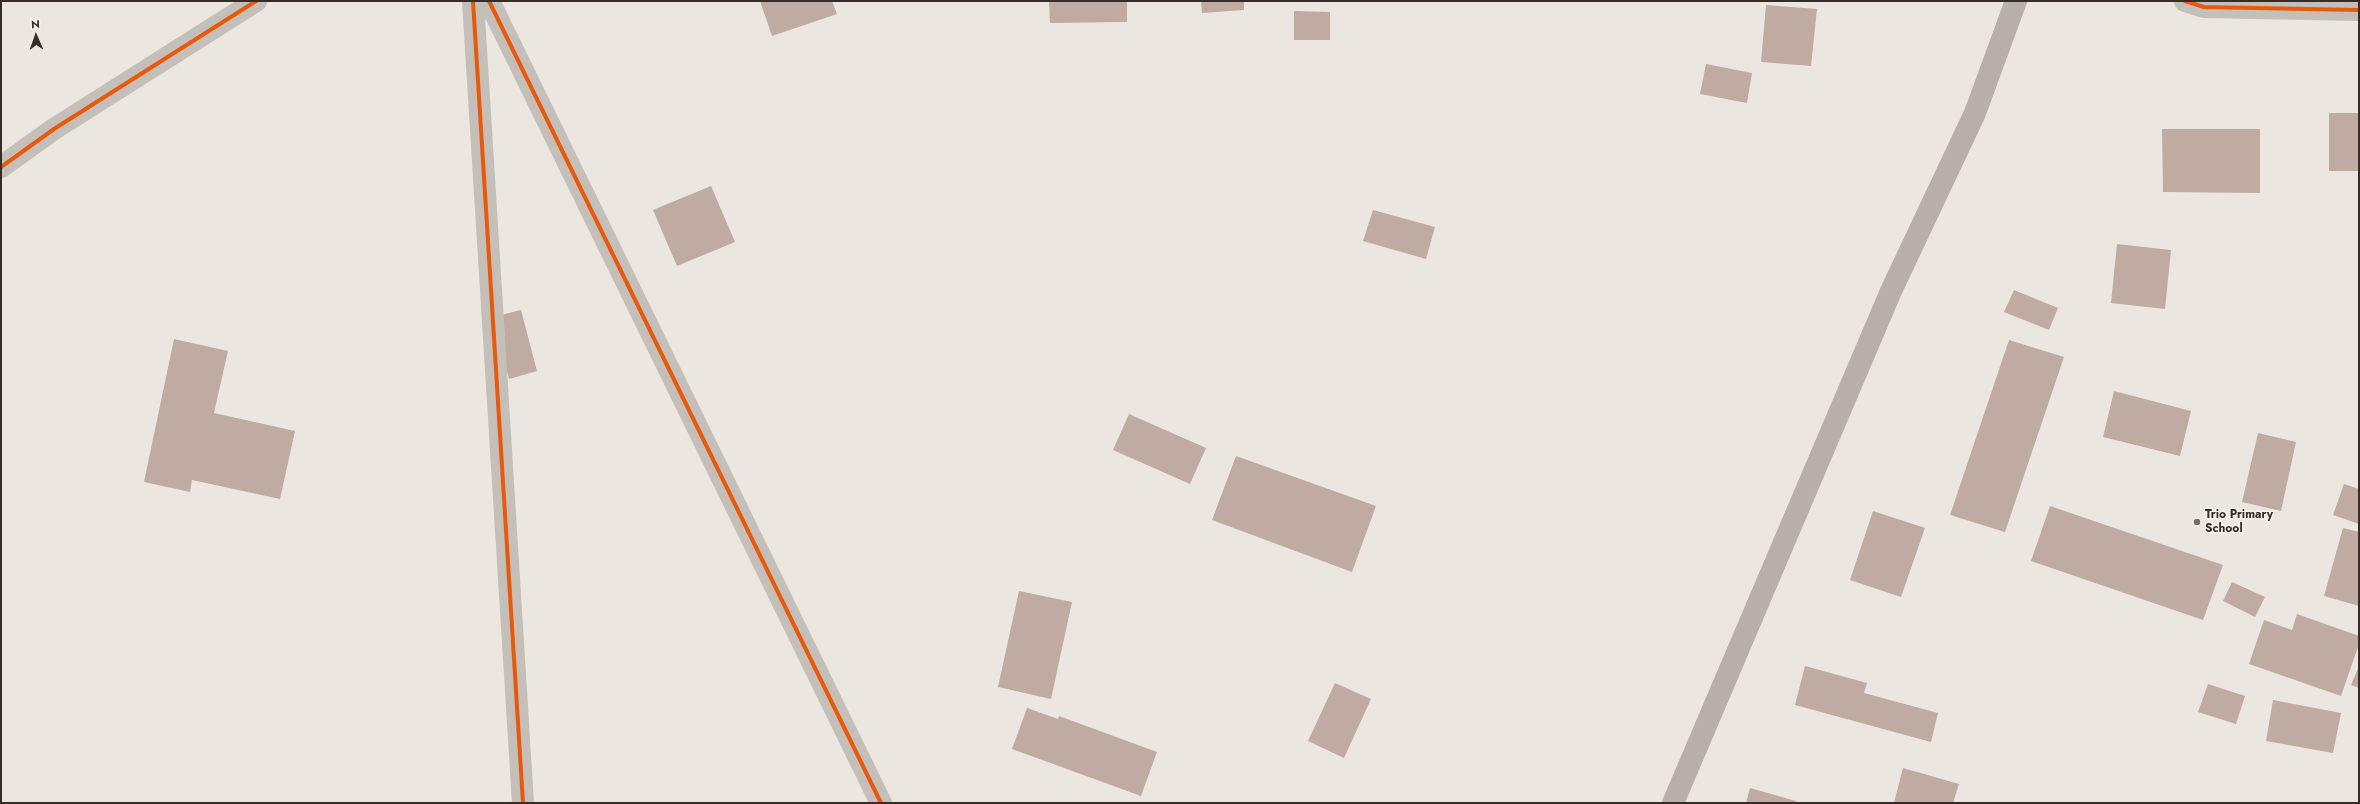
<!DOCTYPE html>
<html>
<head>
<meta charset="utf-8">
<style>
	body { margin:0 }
	#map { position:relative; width:2360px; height:804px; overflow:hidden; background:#ece6e0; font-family:Jost,sans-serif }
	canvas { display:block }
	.frame { position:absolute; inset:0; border:2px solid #352c27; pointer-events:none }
	.north { position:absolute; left:16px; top:16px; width:40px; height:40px; -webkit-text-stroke:3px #f9f1e7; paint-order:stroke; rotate:358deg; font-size:11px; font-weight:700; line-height:16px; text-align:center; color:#352c27 }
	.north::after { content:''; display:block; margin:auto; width:14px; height:18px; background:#352c27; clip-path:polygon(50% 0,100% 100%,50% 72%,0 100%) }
</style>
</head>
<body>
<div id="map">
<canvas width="2360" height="804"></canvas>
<div class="frame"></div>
<div class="north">N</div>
</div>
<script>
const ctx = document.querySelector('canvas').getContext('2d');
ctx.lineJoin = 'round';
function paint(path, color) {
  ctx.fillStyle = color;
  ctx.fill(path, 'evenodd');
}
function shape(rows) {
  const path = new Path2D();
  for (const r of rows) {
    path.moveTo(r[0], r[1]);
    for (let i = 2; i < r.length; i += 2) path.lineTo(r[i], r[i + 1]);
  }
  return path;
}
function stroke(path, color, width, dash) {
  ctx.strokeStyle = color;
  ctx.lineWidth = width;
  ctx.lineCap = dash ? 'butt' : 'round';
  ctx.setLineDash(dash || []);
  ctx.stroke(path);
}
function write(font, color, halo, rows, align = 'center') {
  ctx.font = font + ' Jost,sans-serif';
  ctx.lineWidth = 3;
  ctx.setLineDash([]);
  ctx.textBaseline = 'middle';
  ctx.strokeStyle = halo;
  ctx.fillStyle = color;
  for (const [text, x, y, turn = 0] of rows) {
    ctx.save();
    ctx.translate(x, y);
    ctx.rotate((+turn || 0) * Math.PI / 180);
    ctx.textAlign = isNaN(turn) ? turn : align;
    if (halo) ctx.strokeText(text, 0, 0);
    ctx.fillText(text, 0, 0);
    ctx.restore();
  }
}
paint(shape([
	[760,1,832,1,837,14,772,36],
	[1049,1,1127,1,1127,22,1050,23],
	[1201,1,1244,1,1244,10,1202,13],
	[1766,5,1817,9,1811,66,1761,62],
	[1294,11,1330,12,1330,40,1294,40],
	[1706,64,1752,73,1747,103,1700,94],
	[2329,113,2359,113,2359,171,2329,171],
	[2162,129,2260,129,2260,193,2163,192],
	[711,186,735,242,677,266,653,210],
	[1373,210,1435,227,1426,259,1363,241],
	[2117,244,2171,250,2165,309,2111,303],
	[2014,290,2058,308,2049,330,2004,312],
	[521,310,537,371,509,379,493,317],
	[174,339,228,351,214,413,295,431,280,499,192,480,190,492,144,482],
	[2009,340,2064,357,2005,532,1950,515],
	[2114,391,2191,411,2180,456,2103,437],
	[1129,414,1206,448,1190,484,1113,450],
	[2258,433,2296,442,2281,511,2242,502],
	[1236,456,1376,506,1352,572,1212,520],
	[2344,484,2359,489,2359,524,2333,515],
	[2050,506,2223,565,2203,620,2031,561],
	[1873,511,1925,528,1901,597,1850,580],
	[2343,528,2359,532,2359,606,2324,596],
	[2232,582,2265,597,2255,617,2223,601],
	[1019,591,1072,602,1051,699,998,687],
	[2297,614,2359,636,2359,644,2341,696,2249,664,2264,620,2292,630],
	[1805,666,1867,683,1864,693,1938,713,1931,742,1795,705],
	[2359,666,2359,688,2351,685],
	[1335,683,1371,699,1344,758,1308,741],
	[2208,684,2245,696,2236,724,2198,712],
	[2273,700,2341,713,2333,753,2266,741],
	[1027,708,1058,719,1059,716,1157,752,1141,796,1012,749],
	[1903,768,1959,784,1953,803,1894,803],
	[1750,788,1796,801,1796,803,1746,803]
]), '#bfaba2');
stroke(shape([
	[473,1,523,803],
	[489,1,881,803],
	[2185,1,2204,7,2359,10],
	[1,167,54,129,256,1]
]), '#c5bfb9', 22);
stroke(shape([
	[1673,803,1891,291,1975,113,2016,1]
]), '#b6afaa', 22);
stroke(shape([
	[473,1,523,803],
	[489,1,881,803],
	[2185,1,2204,7,2359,10],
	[1,167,54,129,256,1]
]), '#e8590c', 4);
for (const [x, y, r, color] of [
	[2197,522,4,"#756d68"]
]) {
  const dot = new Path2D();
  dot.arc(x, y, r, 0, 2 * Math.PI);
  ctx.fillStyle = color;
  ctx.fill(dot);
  stroke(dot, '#f9f1e7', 1.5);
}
write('bold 12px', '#352c27', '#f9f1e7', [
	["Trio Primary",2205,515],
	["School",2205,529]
], 'left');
</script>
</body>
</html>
